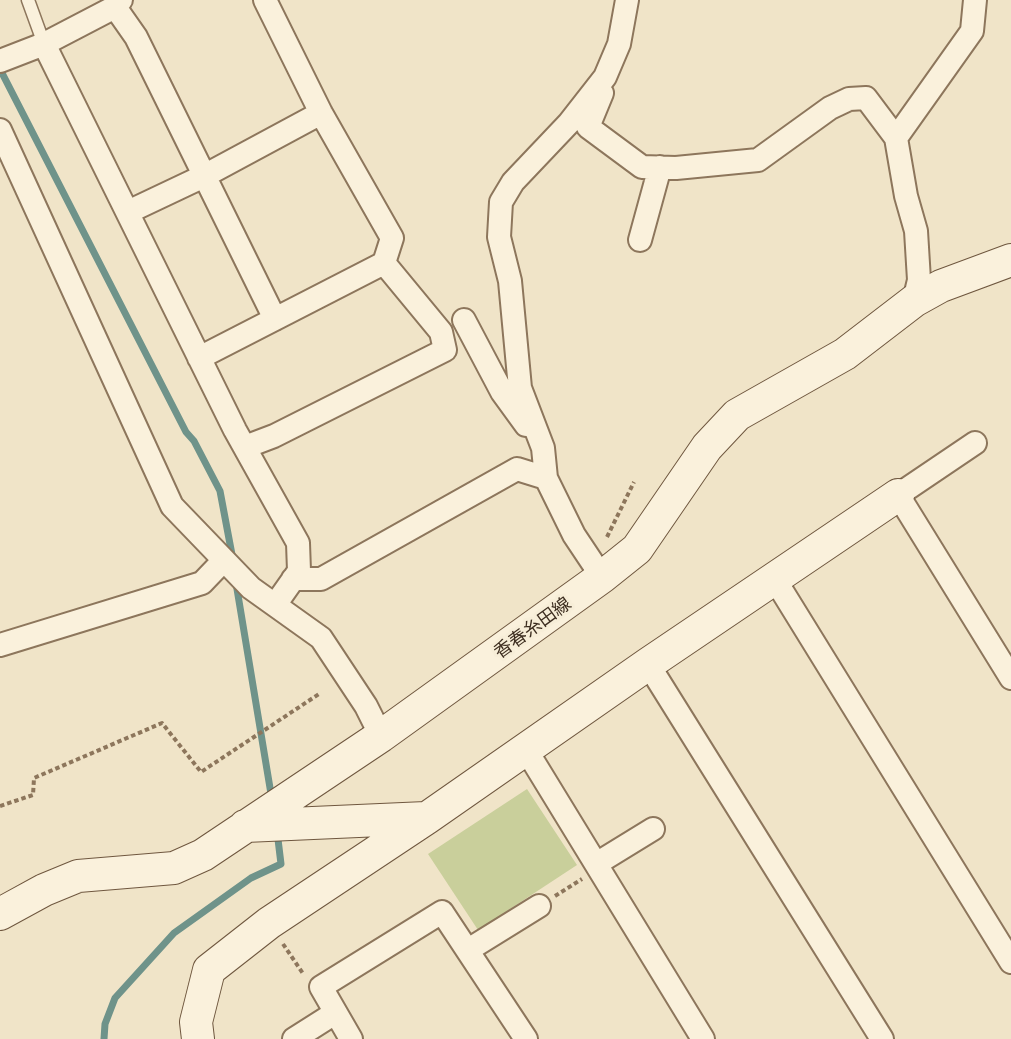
<!DOCTYPE html>
<html>
<head>
<meta charset="utf-8">
<style>
	body { margin:0 }
	canvas { display:block; background:#f0e4c8 }
</style>
</head>
<body>
<canvas width="1011" height="1039"></canvas>
<script>
const ctx = document.querySelector('canvas').getContext('2d');
ctx.lineJoin = 'round';
function paint(path, color) {
  ctx.fillStyle = color;
  ctx.fill(path, 'evenodd');
}
function shape(rows) {
  const path = new Path2D();
  for (const r of rows) {
    path.moveTo(r[0], r[1]);
    for (let i = 2; i < r.length; i += 2) path.lineTo(r[i], r[i + 1]);
  }
  return path;
}
function stroke(path, color, width, dash) {
  ctx.strokeStyle = color;
  ctx.lineWidth = width;
  ctx.lineCap = dash ? 'butt' : 'round';
  ctx.setLineDash(dash || []);
  ctx.stroke(path);
}
function write(font, color, halo, rows, align = 'center') {
  ctx.font = font + ' Georgia,"Noto Sans JP",serif';
  ctx.lineWidth = 6;
  ctx.setLineDash([]);
  ctx.textBaseline = 'middle';
  ctx.strokeStyle = halo;
  ctx.fillStyle = color;
  for (const [text, x, y, turn = 0] of rows) {
    ctx.save();
    ctx.translate(x, y);
    ctx.rotate((+turn || 0) * Math.PI / 180);
    ctx.textAlign = isNaN(turn) ? turn : align;
    if (halo) ctx.strokeText(text, 0, 0);
    ctx.fillText(text, 0, 0);
    ctx.restore();
  }
}
paint(shape([
	[527,789,577,865,478,930,428,854]
]), '#c9cf9b');
stroke(shape([
	[0,69,186,432,194,441,220,491,233,560],
	[236,583,272,800],
	[104,1039,105,1024,115,998,174,933,251,878,281,864,277,831]
]), '#6f938a', 7);
const lane = shape([
	[28,0,44,44]
]);
const street = shape([
	[115,7,136,37,275,319],
	[44,44,235,430,298,543,299,571,275,605],
	[0,61,44,44,115,7,121,0],
	[602,93,588,127,642,167,676,168,758,160,830,108,849,99,866,98,896,138],
	[0,130,172,506,251,588,321,638,366,706,381,736],
	[128,212,204,176,321,113],
	[640,240,660,167],
	[914,301,919,280,916,231,906,196,896,138,972,31,975,0],
	[464,320,502,392,526,425],
	[199,358,384,263,392,238,321,113,265,0],
	[975,443,898,495,1011,678],
	[245,447,274,436,445,350,441,332,384,263],
	[602,577,574,535,546,478,543,448,520,388,510,281,499,237,501,202,513,182,569,123,605,77,619,44,627,0],
	[774,578,1011,962],
	[293,579,321,579,517,469,546,478],
	[0,645,202,583,224,560],
	[648,664,882,1039],
	[525,748,703,1039],
	[596,864,653,829],
	[468,950,539,906],
	[294,1039,335,1013],
	[351,1039,321,987,442,912,526,1039]
]);
const secondary = shape([
	[245,826,426,818],
	[0,914,44,890,78,876,174,868,203,855,381,736,602,577,637,549,707,447,737,415,845,354,914,301,941,286,1011,260],
	[198,1039,196,1022,209,970,269,923,427,818,648,664,898,495]
]);
stroke(lane, '#8d765c', 15);
stroke(street, '#8d765c', 26);
stroke(secondary, '#6f573f', 34);
stroke(shape([
	[607,537,634,482],
	[0,806,33,795,34,778,162,723,201,772,319,694],
	[555,896,582,879],
	[283,944,304,975]
]), '#8d765c', 4, [4.5, 3]);
stroke(lane, '#faf1dc', 12);
stroke(street, '#faf1dc', 22);
stroke(secondary, '#faf1dc', 32);
write('18px', '#3d2e20', '#f7eed8', [
	["香春糸田線",532,627,-36]
]);
</script>
</body>
</html>
